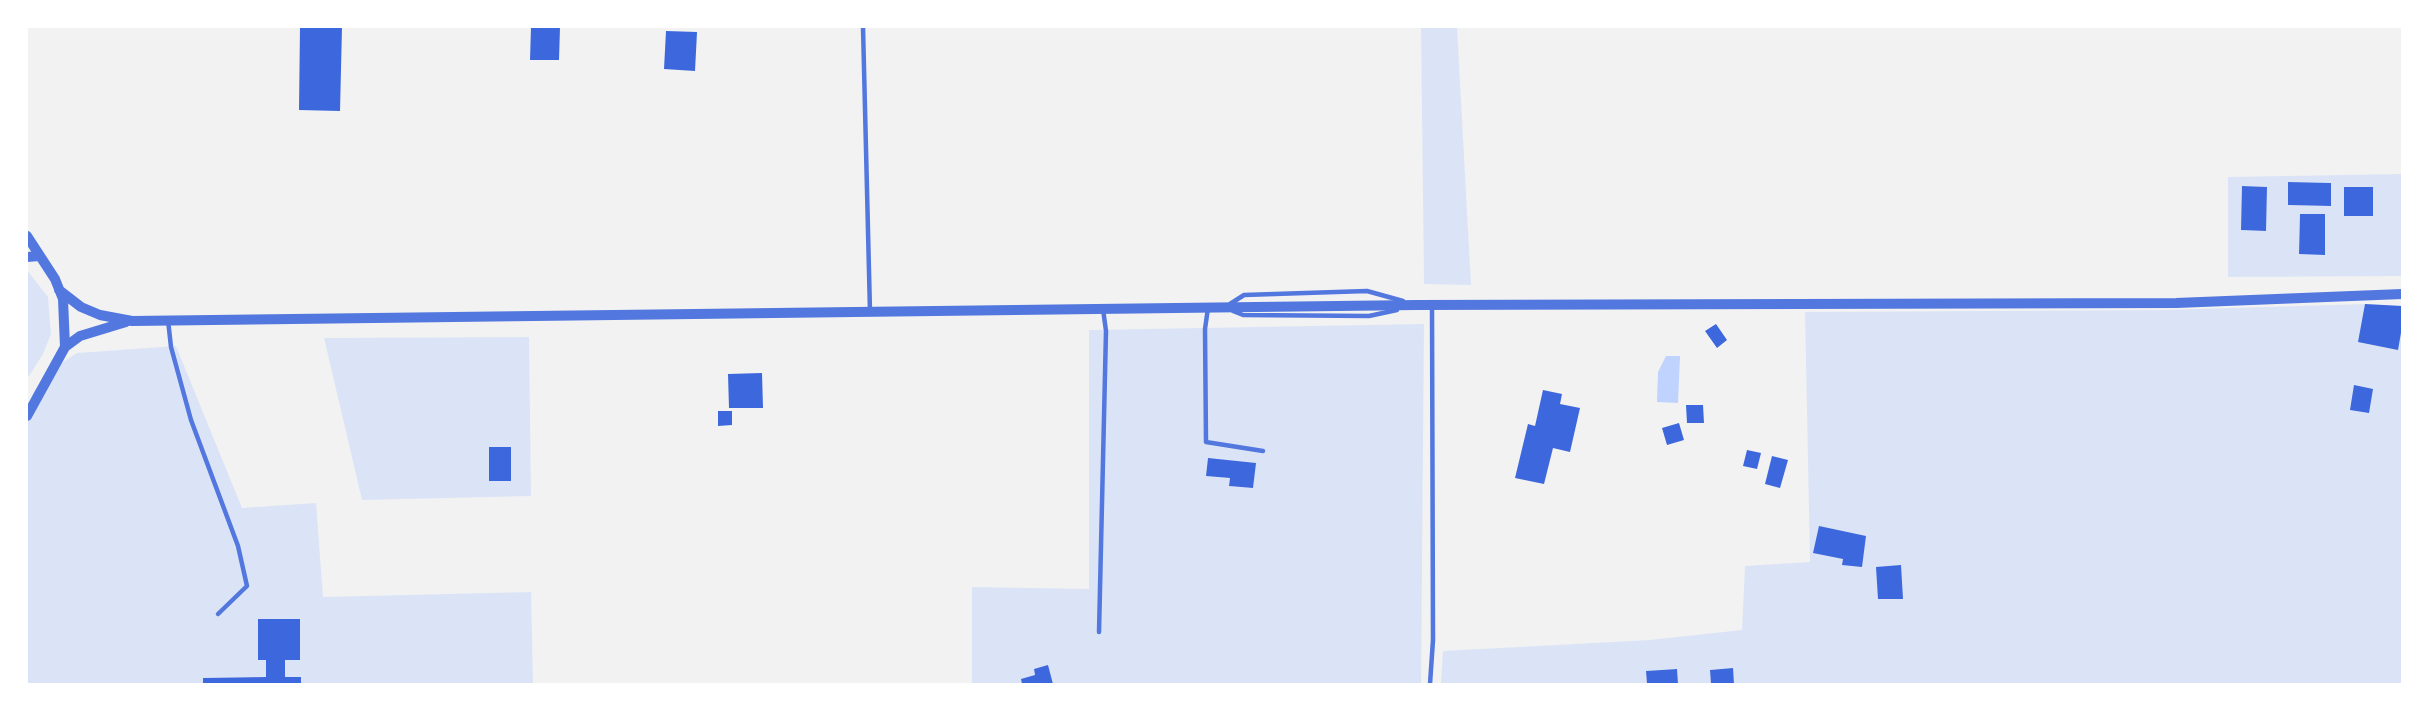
<!DOCTYPE html>
<html>
<head>
<meta charset="utf-8">
<style>
	body { margin:0 }
	#map { position:relative; width:2429px; height:711px; overflow:hidden; background:#f2f2f2; font-family:"Exo 2",sans-serif }
	canvas { display:block }
	.frame { position:absolute; inset:0; border:28px solid #fff; pointer-events:none }
</style>
</head>
<body>
<div id="map">
<canvas width="2429" height="711"></canvas>
<div class="frame"></div>
</div>
<script>
const ctx = document.querySelector('canvas').getContext('2d');
ctx.lineJoin = 'round';
function paint(path, color) {
  ctx.fillStyle = color;
  ctx.fill(path, 'evenodd');
}
function shape(rows) {
  const path = new Path2D();
  for (const r of rows) {
    path.moveTo(r[0], r[1]);
    for (let i = 2; i < r.length; i += 2) path.lineTo(r[i], r[i + 1]);
  }
  return path;
}
function stroke(path, color, width, dash) {
  ctx.strokeStyle = color;
  ctx.lineWidth = width;
  ctx.lineCap = dash ? 'butt' : 'round';
  ctx.setLineDash(dash || []);
  ctx.stroke(path);
}
paint(shape([
	[1421,27,1457,27,1471,285,1424,284],
	[2402,174,2402,276,2228,277,2228,177],
	[2288,182,2331,183,2331,206,2288,205],
	[2243,186,2267,187,2265,231,2241,230],
	[2300,214,2325,215,2325,254,2299,254],
	[27,270,48,297,51,334,43,354,29,376,27,376],
	[2365,304,2402,306,2402,684,1734,684,1732,668,1710,670,1711,684,1678,684,1676,669,1646,671,1647,684,1441,684,1443,651,1650,640,1742,630,1745,566,1810,562,1805,312,2162,310],
	[1424,324,1421,684,1053,684,1048,666,1034,669,1035,675,1022,684,972,684,972,587,1089,589,1089,330],
	[1208,459,1255,463,1253,488,1229,486,1230,478,1206,476],
	[529,337,531,496,362,500,324,338],
	[176,346,242,508,316,503,323,597,531,592,533,684,301,684,301,677,285,677,285,660,300,660,299,619,258,619,258,660,266,660,266,677,203,678,203,684,27,684,27,407,34,391,52,369,77,353]
]), '#dbe4f7');
paint(shape([
	[1666,356,1680,356,1678,403,1657,402,1658,372]
]), '#bfd3fe');
paint(shape([
	[300,27,342,27,340,111,299,110],
	[531,27,560,27,559,60,530,60],
	[666,31,697,32,695,71,664,69],
	[2288,182,2331,183,2331,206,2288,205],
	[2242,186,2267,187,2266,231,2241,230],
	[2344,187,2373,187,2373,216,2344,216],
	[2300,214,2325,214,2325,255,2299,254],
	[2365,304,2402,306,2402,327,2398,350,2358,342],
	[1716,324,1727,340,1717,348,1705,331],
	[762,373,763,408,729,408,728,374],
	[2354,385,2373,389,2369,413,2350,410],
	[1543,390,1562,394,1560,404,1580,408,1570,452,1553,448,1544,484,1515,478,1528,424,1535,426],
	[1686,405,1703,405,1704,423,1687,423],
	[718,411,732,411,732,425,718,426],
	[1679,423,1684,440,1667,445,1662,428],
	[489,447,511,447,511,481,489,481],
	[1747,450,1761,453,1757,469,1743,466],
	[1772,456,1788,460,1780,488,1765,484],
	[1208,458,1256,463,1253,488,1229,486,1230,478,1206,476],
	[1819,526,1866,536,1862,567,1842,565,1843,559,1813,553],
	[1901,565,1903,599,1878,599,1876,567],
	[258,619,300,619,300,660,285,660,285,677,301,677,301,684,203,684,203,678,266,677,266,660,258,660],
	[1048,665,1053,684,1022,684,1021,679,1035,675,1034,669],
	[1733,668,1734,684,1711,684,1710,670],
	[1677,669,1678,684,1647,684,1646,671]
]), '#3d67dc');
stroke(shape([
	[863,27,870,312],
	[1230,304,1244,295,1367,291,1403,301],
	[1208,308,1205,329,1206,442,1263,451],
	[1233,311,1243,315,1369,316,1397,310],
	[168,320,171,347,191,420,238,546,247,586,218,614],
	[1099,632,1106,331,1103,309],
	[1430,684,1433,640,1432,305]
]), '#5277de', 4.5);
stroke(shape([
	[27,236,55,279,63,299,65,347,27,416],
	[27,257,39,256],
	[59,290,81,307,100,315,132,321,1417,305,2176,303,2402,294],
	[65,347,80,336,126,322]
]), '#5277de', 10);
</script>
</body>
</html>
